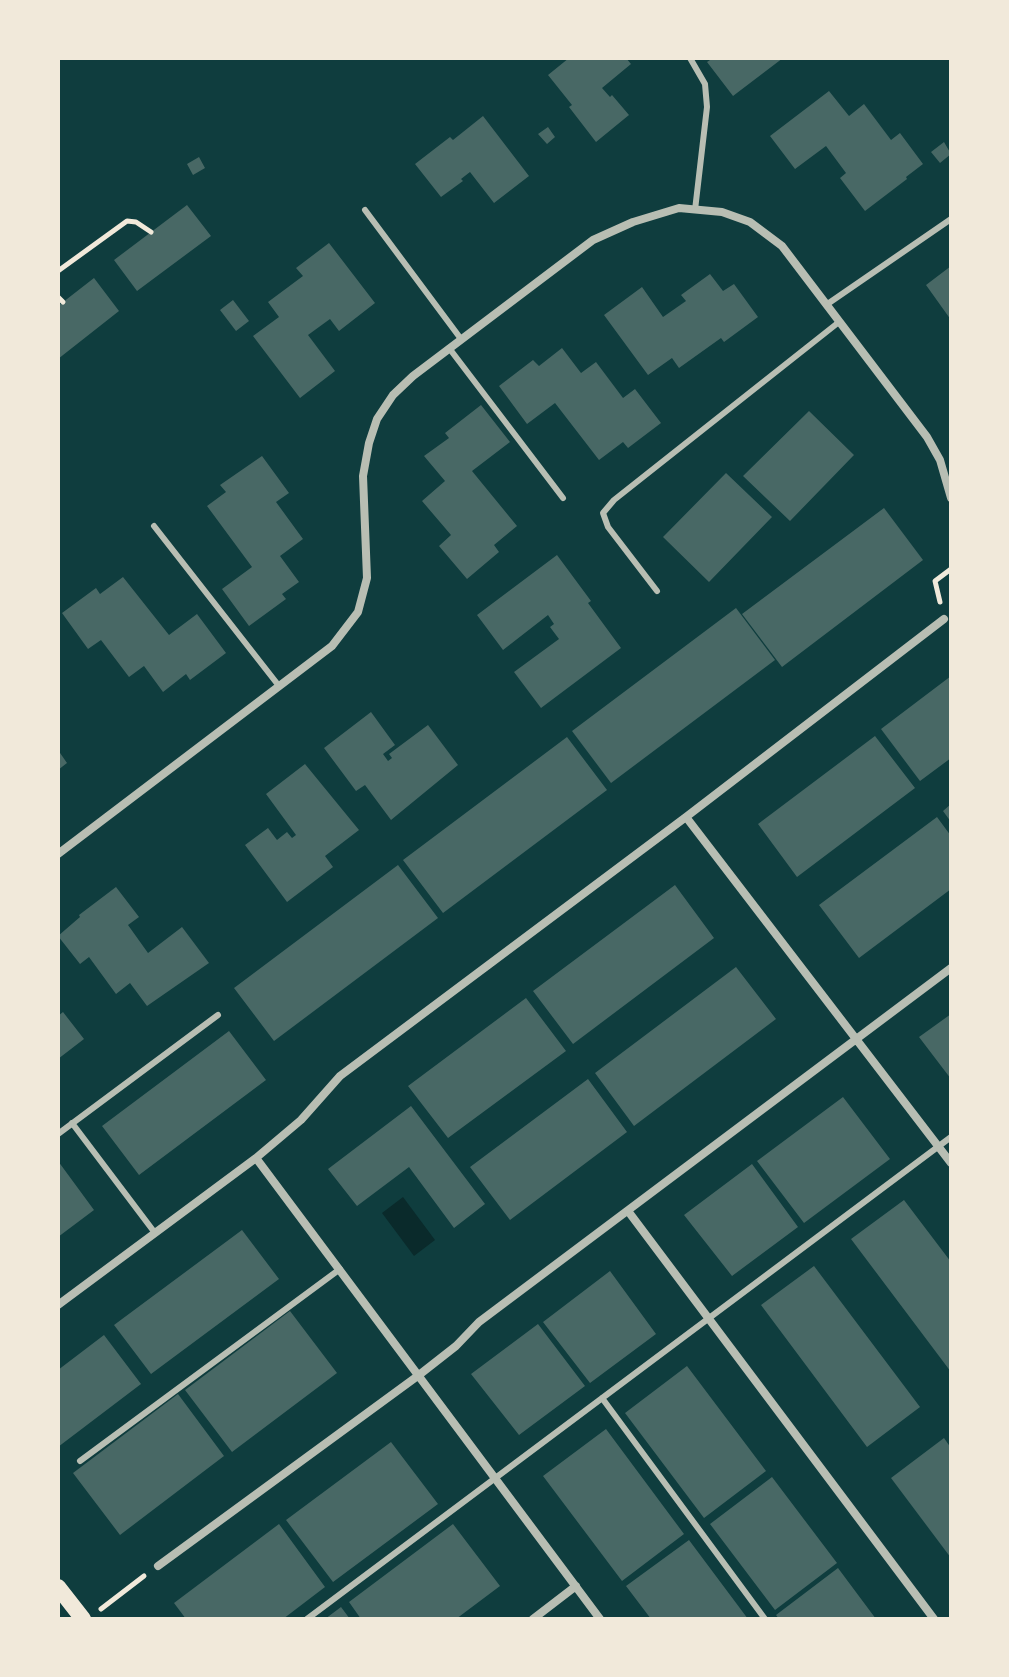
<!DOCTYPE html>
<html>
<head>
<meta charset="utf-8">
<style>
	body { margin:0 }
	#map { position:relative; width:1009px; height:1677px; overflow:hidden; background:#0f3d3e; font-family:"Archivo Narrow",sans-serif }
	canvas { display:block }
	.frame { position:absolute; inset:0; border:60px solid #f1e9da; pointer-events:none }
</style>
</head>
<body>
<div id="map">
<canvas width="1009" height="1677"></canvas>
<div class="frame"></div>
</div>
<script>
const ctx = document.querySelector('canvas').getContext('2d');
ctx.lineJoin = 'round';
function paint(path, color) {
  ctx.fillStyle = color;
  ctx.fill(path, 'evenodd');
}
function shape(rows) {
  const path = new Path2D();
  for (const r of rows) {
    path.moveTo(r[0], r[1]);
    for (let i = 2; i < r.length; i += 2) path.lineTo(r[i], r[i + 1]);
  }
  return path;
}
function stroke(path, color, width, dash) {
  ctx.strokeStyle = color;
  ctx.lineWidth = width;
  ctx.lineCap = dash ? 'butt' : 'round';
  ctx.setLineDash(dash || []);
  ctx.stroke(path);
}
paint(shape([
	[403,1197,435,1240,414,1256,382,1213]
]), '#0a2a2b');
paint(shape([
	[569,58,626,58,631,64,602,88,610,97,612,95,629,115,596,142,569,107,572,105,548,75],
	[713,58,783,58,733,96,707,62],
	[829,91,849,116,864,104,891,140,900,133,923,164,906,177,907,179,865,211,840,178,846,173,826,146,795,169,770,136],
	[483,116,529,176,494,203,470,172,461,179,463,181,441,197,415,164,450,137,453,140],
	[548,127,555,137,547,144,538,134],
	[944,142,951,154,940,163,931,152],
	[199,157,205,168,193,175,187,164],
	[187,205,211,236,137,291,114,260],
	[329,243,375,303,339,331,330,319,308,335,335,371,300,398,253,336,279,317,268,302,303,276,296,268],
	[951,266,951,320,926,285],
	[710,274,723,291,734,284,758,317,724,342,721,338,679,368,672,358,648,375,604,315,642,287,663,317,686,301,681,295],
	[94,278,119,311,58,359,58,306],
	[233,300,249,321,236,331,220,310],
	[562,348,581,373,596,362,623,398,635,389,661,423,628,448,623,442,599,460,555,403,527,424,499,386,533,360,539,366],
	[481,405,510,442,472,471,517,526,494,545,499,552,467,579,439,546,451,535,422,501,445,481,424,456,449,438,445,433],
	[809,411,854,455,790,521,743,476],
	[262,456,289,493,276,502,303,539,280,556,299,582,282,594,286,599,249,626,222,589,252,567,207,506,226,492,220,485],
	[726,473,772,517,709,582,663,537],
	[884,508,923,560,782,667,742,614],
	[557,555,591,601,588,603,621,648,541,708,514,672,559,639,550,627,554,624,548,615,503,650,477,615],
	[123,577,169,635,197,614,226,653,190,680,186,674,163,692,144,666,129,677,101,640,88,649,62,613,96,588,100,594],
	[736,608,775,660,611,783,572,731],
	[951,676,951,758,920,781,881,729],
	[371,712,395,745,383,754,388,761,392,758,389,754,428,725,458,765,391,820,365,785,356,791,324,748],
	[875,736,915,788,797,877,758,824],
	[567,737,607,790,443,913,403,860],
	[58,750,67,763,58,770],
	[305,764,359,830,325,856,333,867,287,902,245,845,268,828,277,840,287,832,292,838,296,835,266,794],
	[951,804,951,822,943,811],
	[937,817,951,836,951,889,859,958,819,905],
	[398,865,438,918,274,1041,234,988],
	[675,885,714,938,573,1044,533,991],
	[116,887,139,917,128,925,148,953,182,927,209,963,147,1006,130,983,116,994,89,957,80,964,58,936,80,917,79,915],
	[736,967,776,1019,634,1126,595,1073],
	[526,998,566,1051,448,1138,408,1086],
	[63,1012,84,1039,58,1059,58,1016],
	[951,1014,951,1079,919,1037],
	[229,1031,266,1080,139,1175,102,1126],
	[588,1079,627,1132,510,1220,470,1167],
	[843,1097,890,1159,804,1223,757,1161],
	[411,1106,485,1204,454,1228,409,1167,357,1206,328,1169],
	[58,1161,94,1210,58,1237],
	[752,1164,798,1227,732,1276,684,1215],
	[904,1200,951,1262,951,1372,851,1239],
	[242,1230,279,1279,151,1374,114,1325],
	[814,1266,920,1407,867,1447,761,1305],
	[610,1271,656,1334,590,1383,543,1322],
	[290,1311,337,1373,232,1452,185,1390],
	[538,1324,585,1386,519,1435,471,1374],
	[104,1335,141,1384,58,1447,58,1370],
	[687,1366,766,1471,704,1518,625,1413],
	[178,1394,224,1456,120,1535,73,1473],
	[606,1429,684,1534,622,1581,543,1476],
	[944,1438,951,1448,951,1558,891,1478],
	[391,1442,438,1504,333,1582,286,1520],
	[772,1477,837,1563,775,1610,710,1524],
	[279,1524,325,1587,283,1619,186,1619,174,1603],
	[453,1524,500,1586,456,1619,361,1619,349,1602],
	[689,1540,748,1619,651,1619,626,1586],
	[838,1568,876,1619,779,1619,776,1615],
	[341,1607,350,1619,325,1619]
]), '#486865');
stroke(shape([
	[58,271,127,221,136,222,151,232],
	[58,297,63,302],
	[940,602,935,581,951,569],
	[101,1609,144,1576]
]), '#f1e9da', 5);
stroke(shape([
	[690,58,705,84,707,107,695,210],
	[365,210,461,339],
	[826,305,951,219],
	[449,348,563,498],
	[154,526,279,686],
	[657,591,608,527,603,513,614,500,839,322],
	[72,1123,155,1233],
	[58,1134,218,1015],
	[602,1398,765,1619],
	[80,1461,340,1269],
	[307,1619,951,1137]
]), '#b8beb3', 6);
stroke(shape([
	[686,817,951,1163],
	[58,854,332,646,358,612,367,578,363,476,369,443,377,419,393,395,413,376,593,240,633,222,679,208,722,212,750,222,782,246,927,437,940,460,951,498],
	[256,1158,600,1619],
	[628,1211,934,1619],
	[58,1305,256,1158,301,1120,340,1076,686,817,944,619],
	[158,1566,419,1375,456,1346,479,1322,951,968],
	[533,1619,576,1586]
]), '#b8beb3', 8);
stroke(shape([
	[58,1587,83,1619]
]), '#f1e9da', 16);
</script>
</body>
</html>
